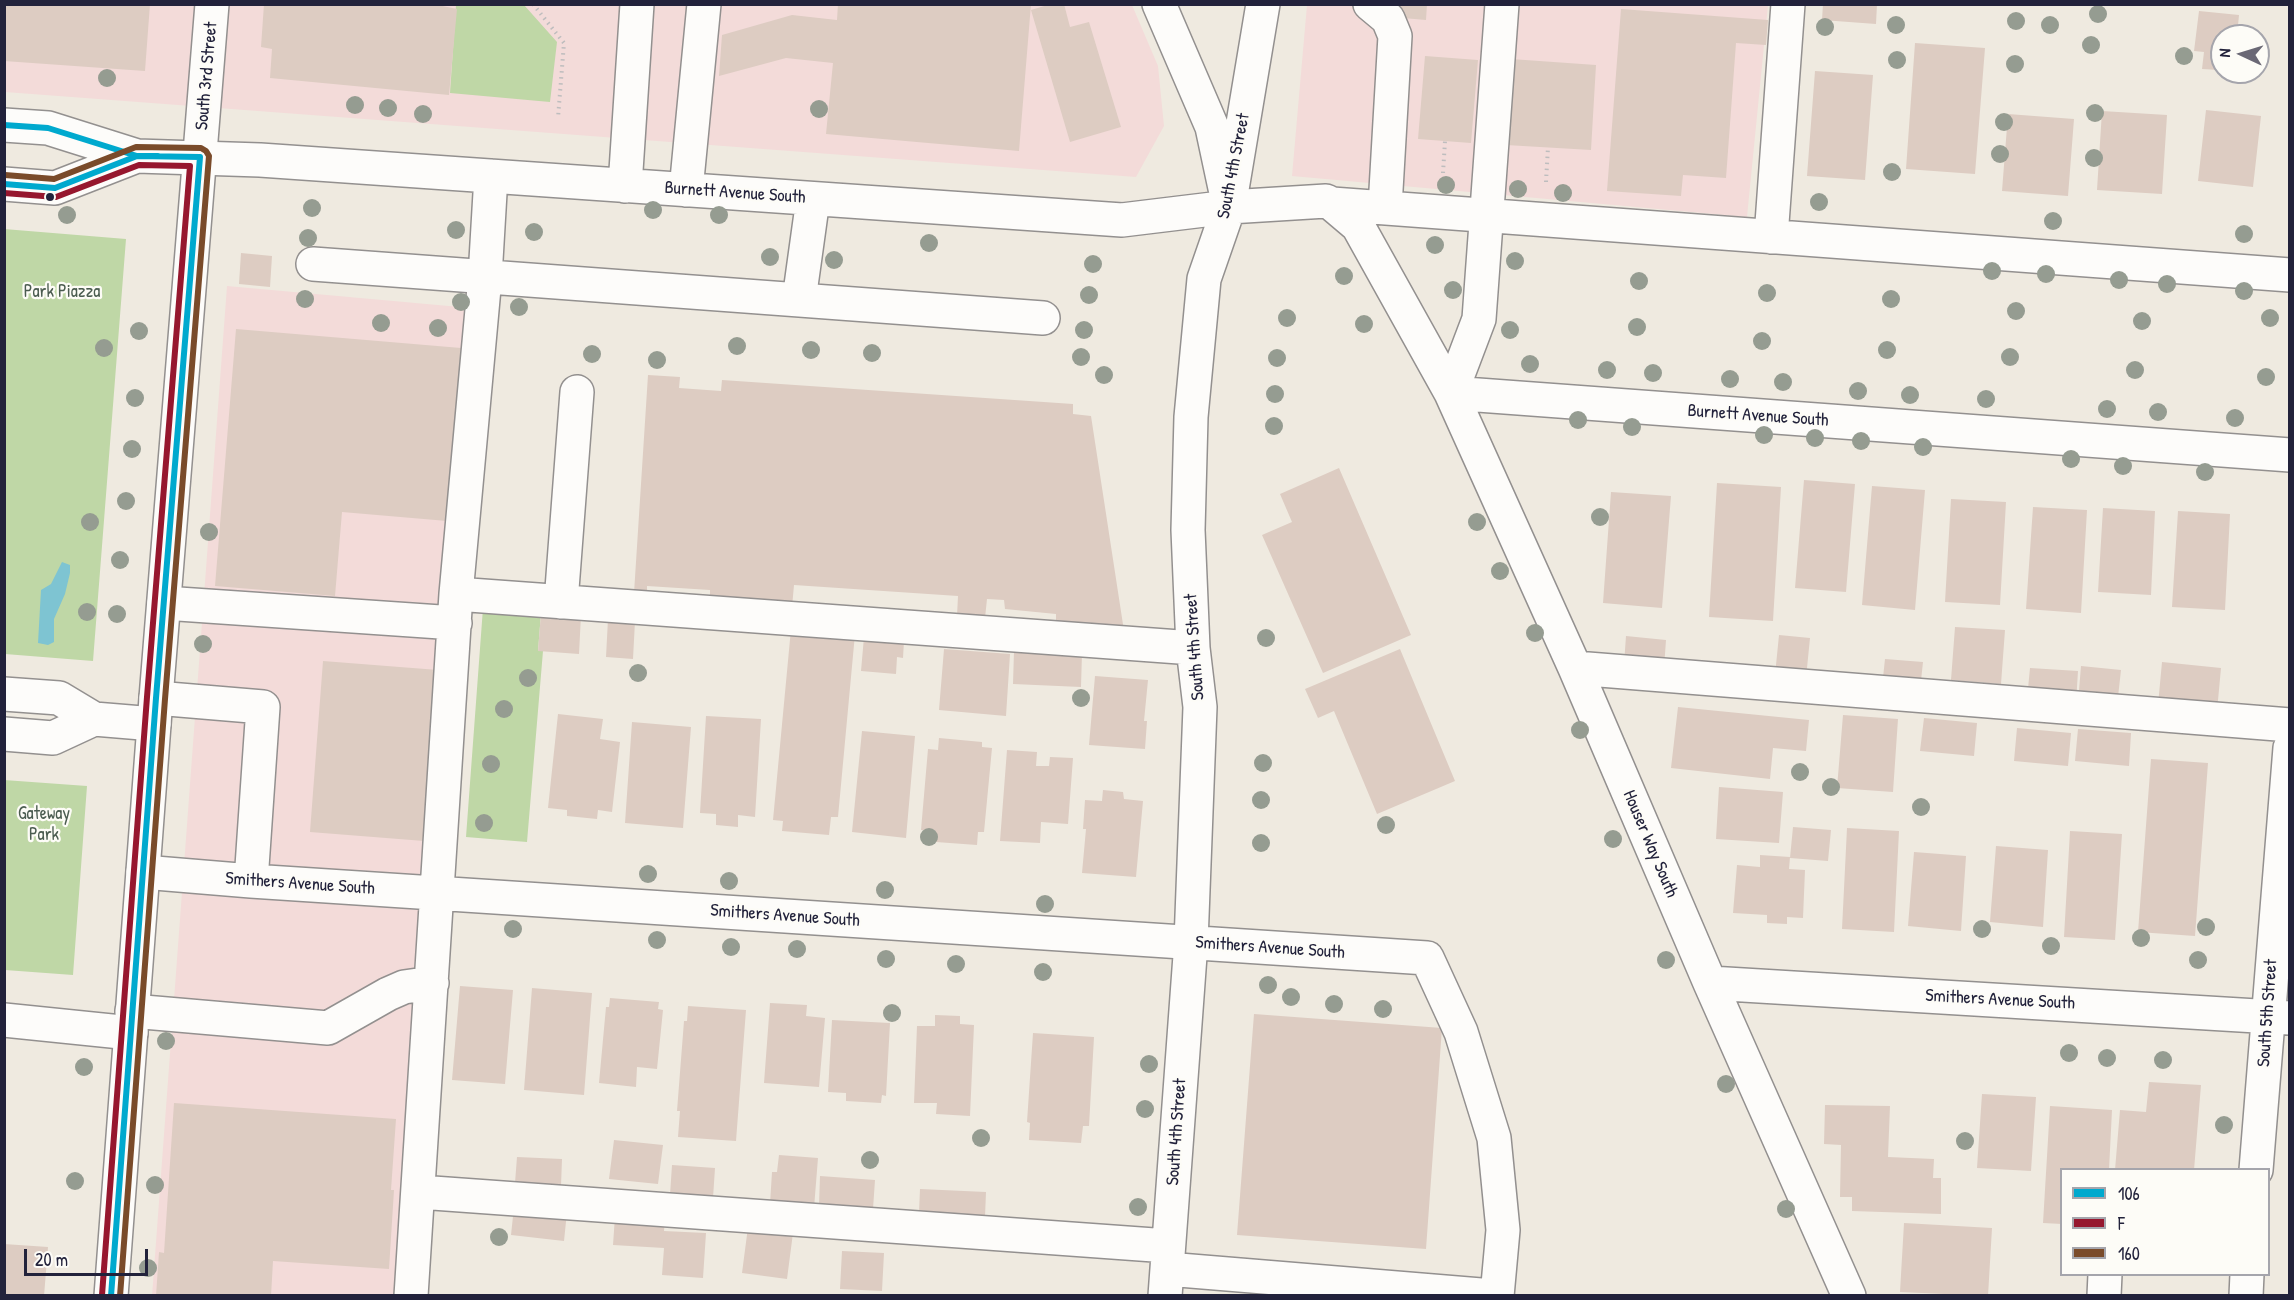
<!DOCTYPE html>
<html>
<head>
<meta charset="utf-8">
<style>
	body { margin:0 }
	#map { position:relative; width:2294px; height:1300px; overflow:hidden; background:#efeae0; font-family:"Patrick Hand",sans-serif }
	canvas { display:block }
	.frame { position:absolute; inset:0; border:6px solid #22223b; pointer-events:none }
	.legend { position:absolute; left:2060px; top:1168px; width:210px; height:108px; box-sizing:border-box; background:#fdfcf7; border:2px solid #a5a5ac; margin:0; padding:8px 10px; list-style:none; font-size:18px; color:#22223b }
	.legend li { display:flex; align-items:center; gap:12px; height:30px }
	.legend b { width:30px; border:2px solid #a5a5ac }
	.north { position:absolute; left:2210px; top:24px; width:60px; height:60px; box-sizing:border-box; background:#fdfcf7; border:2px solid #a5a5ac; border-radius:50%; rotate:274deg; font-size:16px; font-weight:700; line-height:24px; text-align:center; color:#22223b }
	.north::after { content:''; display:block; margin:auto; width:21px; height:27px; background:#6a6875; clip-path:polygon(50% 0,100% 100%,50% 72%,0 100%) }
	.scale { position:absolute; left:24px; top:1249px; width:124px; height:27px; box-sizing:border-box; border:3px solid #22223b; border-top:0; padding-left:8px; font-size:18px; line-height:21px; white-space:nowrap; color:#22223b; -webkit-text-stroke:4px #fdfcf7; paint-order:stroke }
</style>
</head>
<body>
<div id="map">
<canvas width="2294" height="1300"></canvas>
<div class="frame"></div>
<ul class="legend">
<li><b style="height:8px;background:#00a9ce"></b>106</li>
<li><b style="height:8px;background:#96172e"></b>F</li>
<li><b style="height:8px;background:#7a4b2a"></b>160</li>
</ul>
<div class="north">N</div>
<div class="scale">20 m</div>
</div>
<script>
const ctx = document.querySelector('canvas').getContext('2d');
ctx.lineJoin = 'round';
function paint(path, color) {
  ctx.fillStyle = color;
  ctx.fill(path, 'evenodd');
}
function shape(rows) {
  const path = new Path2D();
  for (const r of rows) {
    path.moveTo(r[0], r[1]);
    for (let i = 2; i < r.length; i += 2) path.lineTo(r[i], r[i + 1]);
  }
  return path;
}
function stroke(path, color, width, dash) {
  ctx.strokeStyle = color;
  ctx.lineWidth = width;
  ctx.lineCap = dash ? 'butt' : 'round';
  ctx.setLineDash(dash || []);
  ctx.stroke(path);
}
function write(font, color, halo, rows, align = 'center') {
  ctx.font = font + ' "Patrick Hand",sans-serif';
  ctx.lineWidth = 4.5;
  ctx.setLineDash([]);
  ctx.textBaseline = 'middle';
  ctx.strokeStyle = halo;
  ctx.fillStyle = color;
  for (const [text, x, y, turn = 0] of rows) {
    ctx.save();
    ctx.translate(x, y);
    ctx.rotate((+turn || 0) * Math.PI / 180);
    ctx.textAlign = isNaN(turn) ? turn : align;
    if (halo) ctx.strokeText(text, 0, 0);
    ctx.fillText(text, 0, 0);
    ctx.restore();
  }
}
paint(shape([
	[4,5,1132,5,1158,66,1164,126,1136,177,5,92],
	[1307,5,1768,5,1747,217,1292,176],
	[227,286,471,308,402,1295,152,1296]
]), '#f3dbd9');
paint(shape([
	[456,5,524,5,557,42,550,102,450,93],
	[4,229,126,239,93,661,5,654],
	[483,608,541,613,538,651,543,651,527,842,466,837],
	[4,780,87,786,73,975,5,970]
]), '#bfd7a6');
paint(shape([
	[62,562,70,565,70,573,65,594,54,619,54,642,48,645,38,643,41,590,51,584]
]), '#7ec4d2');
paint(shape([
	[4,4,150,4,145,71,4,61],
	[264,4,433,4,457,9,449,95,270,78,272,49,261,47],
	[838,4,1031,4,1019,151,826,134,833,63,786,58,719,76,722,35,792,15,837,20],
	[1051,4,1064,4,1070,27,1089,22,1121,127,1070,142,1031,10],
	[1380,4,1427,4,1426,20,1391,17],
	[1823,4,1877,4,1876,24,1822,20],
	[1621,9,1768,20,1766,45,1736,43,1726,178,1683,175,1681,196,1607,191],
	[2199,11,2239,15,2237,36,2222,36,2219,70,2202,69,2204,52,2194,51],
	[1915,43,1985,48,1975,174,1906,169],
	[1425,56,1478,60,1471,143,1418,139],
	[1511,59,1596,65,1591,150,1506,145],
	[1815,71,1873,75,1865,180,1807,176],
	[2206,110,2261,116,2253,187,2198,181],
	[2102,111,2167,115,2162,194,2097,190],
	[2008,114,2074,119,2068,196,2002,191],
	[241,253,272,256,270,287,239,284],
	[236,329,461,348,447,521,342,512,335,596,215,586],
	[648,375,680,377,679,388,721,391,722,380,1073,404,1073,414,1091,416,1124,631,1056,627,1056,614,1005,609,1004,600,987,599,985,618,957,616,958,596,794,585,792,607,710,602,710,590,647,586,647,594,634,593],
	[1339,468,1411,635,1323,673,1262,535,1292,522,1280,494],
	[1804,480,1855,484,1846,592,1795,588],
	[1717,483,1781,487,1773,621,1709,617],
	[1872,486,1925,490,1915,610,1862,605],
	[1611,492,1671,496,1662,608,1603,603],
	[1951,499,2006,502,2000,605,1945,602],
	[2033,507,2087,510,2081,613,2026,609],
	[2103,508,2155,511,2151,595,2098,592],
	[2178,511,2230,514,2225,610,2172,607],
	[541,613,581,615,579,654,538,651],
	[608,619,635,621,633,659,606,657],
	[1955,627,2005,630,2001,684,1951,680],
	[791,629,855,634,838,817,831,817,829,835,782,831,783,821,773,820],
	[1779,635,1810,638,1806,678,1775,675],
	[1626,636,1666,640,1664,668,1624,664],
	[864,637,904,641,903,658,897,657,896,674,861,671],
	[944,649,1010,654,1006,716,939,710],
	[1400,649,1455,781,1377,814,1334,711,1318,718,1305,689],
	[1014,651,1082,653,1081,687,1013,684],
	[1885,659,1923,662,1920,690,1882,687],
	[323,661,438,670,424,841,310,832],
	[2162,662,2221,668,2217,711,2158,705],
	[2081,666,2121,670,2117,706,2078,703],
	[2030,668,2078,671,2076,703,2027,699],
	[1095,676,1148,680,1144,721,1147,721,1145,749,1089,745],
	[1678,707,1809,720,1806,751,1773,748,1770,779,1671,768],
	[558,714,603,719,600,739,620,742,612,812,598,810,597,819,567,816,567,810,548,808],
	[1843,715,1898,719,1893,792,1837,788],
	[706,716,761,719,755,817,738,815,738,827,716,825,716,814,700,813],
	[1924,718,1977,723,1974,756,1920,751],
	[632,722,691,727,683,828,625,823],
	[2017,728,2071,733,2068,766,2014,761],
	[2078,729,2131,733,2129,766,2075,761],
	[862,731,915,736,906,838,852,832],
	[939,738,982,742,982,747,992,748,984,832,978,832,977,845,936,842,936,831,921,830,928,749,938,750],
	[1007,750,1037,752,1036,766,1049,766,1050,757,1073,758,1068,824,1041,822,1040,843,1000,841],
	[2151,759,2208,763,2195,936,2138,932],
	[1719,787,1783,792,1779,843,1716,839],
	[1103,790,1123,792,1124,799,1143,801,1136,877,1082,873,1086,829,1083,829,1085,800,1102,801],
	[1793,827,1831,830,1828,861,1790,858],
	[1847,828,1899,831,1894,932,1842,929],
	[2070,831,2122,834,2115,940,2064,937],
	[1996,846,2048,850,2043,927,1990,922],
	[1914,852,1966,856,1961,931,1908,926],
	[1760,855,1790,857,1789,869,1805,870,1803,918,1787,917,1787,924,1767,923,1767,915,1733,913,1737,865,1760,867],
	[460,986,513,990,505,1084,452,1080],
	[532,988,592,993,584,1095,524,1090],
	[610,998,659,1002,658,1009,663,1010,657,1069,637,1067,636,1087,599,1083,606,1007,609,1007],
	[770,1003,807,1005,806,1016,825,1018,819,1087,764,1083],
	[688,1006,746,1010,736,1141,678,1137,680,1111,677,1111,684,1021,687,1021],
	[1254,1014,1442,1028,1426,1249,1237,1235],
	[935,1015,960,1016,960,1024,974,1025,970,1116,936,1114,937,1103,914,1103,917,1026,935,1026],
	[832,1020,890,1023,886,1096,882,1095,881,1103,846,1101,846,1093,828,1092],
	[1033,1033,1094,1037,1089,1126,1083,1126,1081,1143,1029,1140,1030,1123,1027,1122],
	[2149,1082,2201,1085,2194,1170,2115,1170,2120,1110,2146,1112],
	[1982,1094,2036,1097,2031,1171,1977,1168],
	[174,1103,396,1119,391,1190,394,1190,389,1269,273,1261,271,1296,156,1296,159,1252,164,1253],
	[1825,1105,1890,1106,1888,1157,1934,1159,1933,1178,1941,1178,1941,1214,1852,1211,1852,1197,1840,1197,1841,1145,1824,1144],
	[2050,1106,2112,1110,2109,1170,2062,1170,2062,1224,2043,1223],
	[614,1140,663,1145,658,1184,609,1179],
	[779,1155,818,1158,814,1208,770,1204,772,1172,777,1172],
	[517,1157,562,1159,561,1186,515,1183],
	[672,1165,715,1168,713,1198,670,1195],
	[820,1176,875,1180,873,1209,819,1206],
	[920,1189,986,1192,985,1217,919,1213],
	[514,1207,567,1212,564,1241,511,1235],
	[615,1216,665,1219,664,1231,706,1233,703,1278,662,1275,664,1248,613,1245],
	[1904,1223,1992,1228,1988,1296,1900,1292],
	[748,1227,793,1233,787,1279,742,1273],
	[4,1244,48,1247,44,1296,4,1296],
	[842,1251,884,1253,882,1291,840,1289]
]), '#ddccc2');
const minor = shape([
	[1159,4,1212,127,1225,188],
	[1370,4,1388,19,1395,36,1385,207],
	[4,125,48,128,137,156,260,160,1122,220,1229,207,1326,201,1332,204,2290,275],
	[4,184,55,188,137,156],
	[625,186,637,4],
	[686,190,704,4],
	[1332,204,1358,226,1451,393,1575,668,1710,983,1849,1296],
	[1771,237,1788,4],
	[313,264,1043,318],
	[799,300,813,199],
	[1451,393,2290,455],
	[1451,393,1479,319,1502,4],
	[456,594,1193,648],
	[561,602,577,392],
	[164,603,455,623],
	[1575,668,2290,725],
	[4,694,59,698,94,719,154,724],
	[156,698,263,707,251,881],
	[4,734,53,738,94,719],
	[143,872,251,881,1427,958,1461,1032,1494,1138,1503,1230,1497,1296],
	[1710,983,2290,1018],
	[132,1011,328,1028,388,994,404,987,432,983],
	[4,1020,131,1033],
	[2256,1170,2290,748],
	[419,1192,1168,1246],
	[1167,1269,1493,1296],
	[411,1296,456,594,485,277,491,176],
	[1165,1296,1191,942,1200,707,1193,648,1188,530,1191,417,1204,279,1229,207,1263,4],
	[2104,1296,2105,1274],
	[2246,1296,2247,1274]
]);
const major = shape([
	[111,1296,156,698,212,4]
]);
stroke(minor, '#93908f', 36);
stroke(major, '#93908f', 36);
stroke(shape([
	[533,4,564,43,558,118],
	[1443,173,1445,141],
	[1546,182,1548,147]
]), '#bebdbe', 4, [1.5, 4.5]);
stroke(minor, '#fdfcfa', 33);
stroke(major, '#fdfcfa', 33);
stroke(shape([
	[4,125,48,128,137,156,158,156],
	[4,184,55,188,137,156,200,157],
	[111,1296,156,698,200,157]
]), '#00a9ce', 6);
stroke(shape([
	[4,193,56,197,139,165,190,166,147,697,102,1295]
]), '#96172e', 6);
stroke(shape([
	[5,175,54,179,136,147,201,148,206,151,209,156,165,699,120,1296]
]), '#7a4b2a', 6);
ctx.fillStyle = '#959c91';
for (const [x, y] of [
	[2098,14],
	[2016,21],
	[1896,25],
	[2050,25],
	[1825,27],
	[2091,45],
	[2184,56],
	[1897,60],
	[2015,64],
	[107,78],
	[355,105],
	[388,108],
	[819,109],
	[2095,113],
	[423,114],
	[2004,122],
	[2000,154],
	[2094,158],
	[1892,172],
	[1446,185],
	[1518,189],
	[1563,193],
	[1819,202],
	[312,208],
	[653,210],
	[67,215],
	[719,215],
	[2053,221],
	[456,230],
	[534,232],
	[2244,234],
	[308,238],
	[929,243],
	[1435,245],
	[770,257],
	[834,260],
	[1515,261],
	[1093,264],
	[1992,271],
	[2046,274],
	[1344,276],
	[2119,280],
	[1639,281],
	[2167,284],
	[1453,290],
	[2244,291],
	[1767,293],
	[1089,295],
	[305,299],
	[1891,299],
	[461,302],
	[519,307],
	[2016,311],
	[1287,318],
	[2270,318],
	[2142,321],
	[381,323],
	[1364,324],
	[1637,327],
	[438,328],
	[1084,330],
	[1510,330],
	[139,331],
	[1762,341],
	[737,346],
	[104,348],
	[811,350],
	[1887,350],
	[872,353],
	[592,354],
	[1081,357],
	[2010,357],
	[1277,358],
	[657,360],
	[1530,364],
	[1607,370],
	[2135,370],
	[1653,373],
	[1104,375],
	[2266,377],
	[1730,379],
	[1783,382],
	[1858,391],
	[1275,394],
	[1910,395],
	[135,398],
	[1986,399],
	[2107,409],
	[2158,412],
	[2235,418],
	[1578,420],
	[1274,426],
	[1632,427],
	[1764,435],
	[1815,438],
	[1861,441],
	[1923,447],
	[132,449],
	[2071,459],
	[2123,466],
	[2205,472],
	[126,501],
	[1600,517],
	[90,522],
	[1477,522],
	[209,532],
	[120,560],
	[1500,571],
	[87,612],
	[117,614],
	[1535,633],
	[1266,638],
	[203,644],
	[638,673],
	[528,678],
	[1081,698],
	[504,709],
	[1580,730],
	[1263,763],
	[491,764],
	[1800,772],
	[1831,787],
	[1261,800],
	[1921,807],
	[484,823],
	[1386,825],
	[929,837],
	[1613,839],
	[1261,843],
	[648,874],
	[729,881],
	[885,890],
	[1045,904],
	[2206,927],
	[513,929],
	[1982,929],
	[2141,938],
	[657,940],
	[2051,946],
	[731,947],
	[797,949],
	[886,959],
	[1666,960],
	[2198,960],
	[956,964],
	[1043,972],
	[1268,985],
	[1291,997],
	[1334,1004],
	[1383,1009],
	[892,1013],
	[166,1041],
	[2069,1053],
	[2107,1058],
	[2163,1060],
	[1149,1064],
	[84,1067],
	[1726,1084],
	[1145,1109],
	[2224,1125],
	[981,1138],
	[1965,1141],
	[870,1160],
	[75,1181],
	[155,1185],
	[1138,1207],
	[1786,1209],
	[499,1237],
	[148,1268]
]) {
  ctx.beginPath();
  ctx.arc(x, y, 9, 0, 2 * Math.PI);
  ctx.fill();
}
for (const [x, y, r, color] of [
	[50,197,5,"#22223b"]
]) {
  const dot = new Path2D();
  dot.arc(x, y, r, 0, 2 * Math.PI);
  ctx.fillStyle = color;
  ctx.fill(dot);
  stroke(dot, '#fdfcf7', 2);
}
write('18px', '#22223b', '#fdfcf7', [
	["South 3rd Street",207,76,-85],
	["South 4th Street",1234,166,-79],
	["Burnett Avenue South",735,193,4],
	["Burnett Avenue South",1758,416,4],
	["South 4th Street",1195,647,-94],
	["Houser Way South",1650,844,67],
	["Smithers Avenue South",300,884,4],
	["Smithers Avenue South",785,916,4],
	["Smithers Avenue South",1270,948,4],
	["Smithers Avenue South",2000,1000,3],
	["South 5th Street",2268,1013,-86],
	["South 4th Street",1177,1132,-86]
]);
write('18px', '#4b5c50', '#fdfcf7', [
	["Park Piazza",62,292],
	["Gateway",44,814],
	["Park",44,835]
]);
</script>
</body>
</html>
